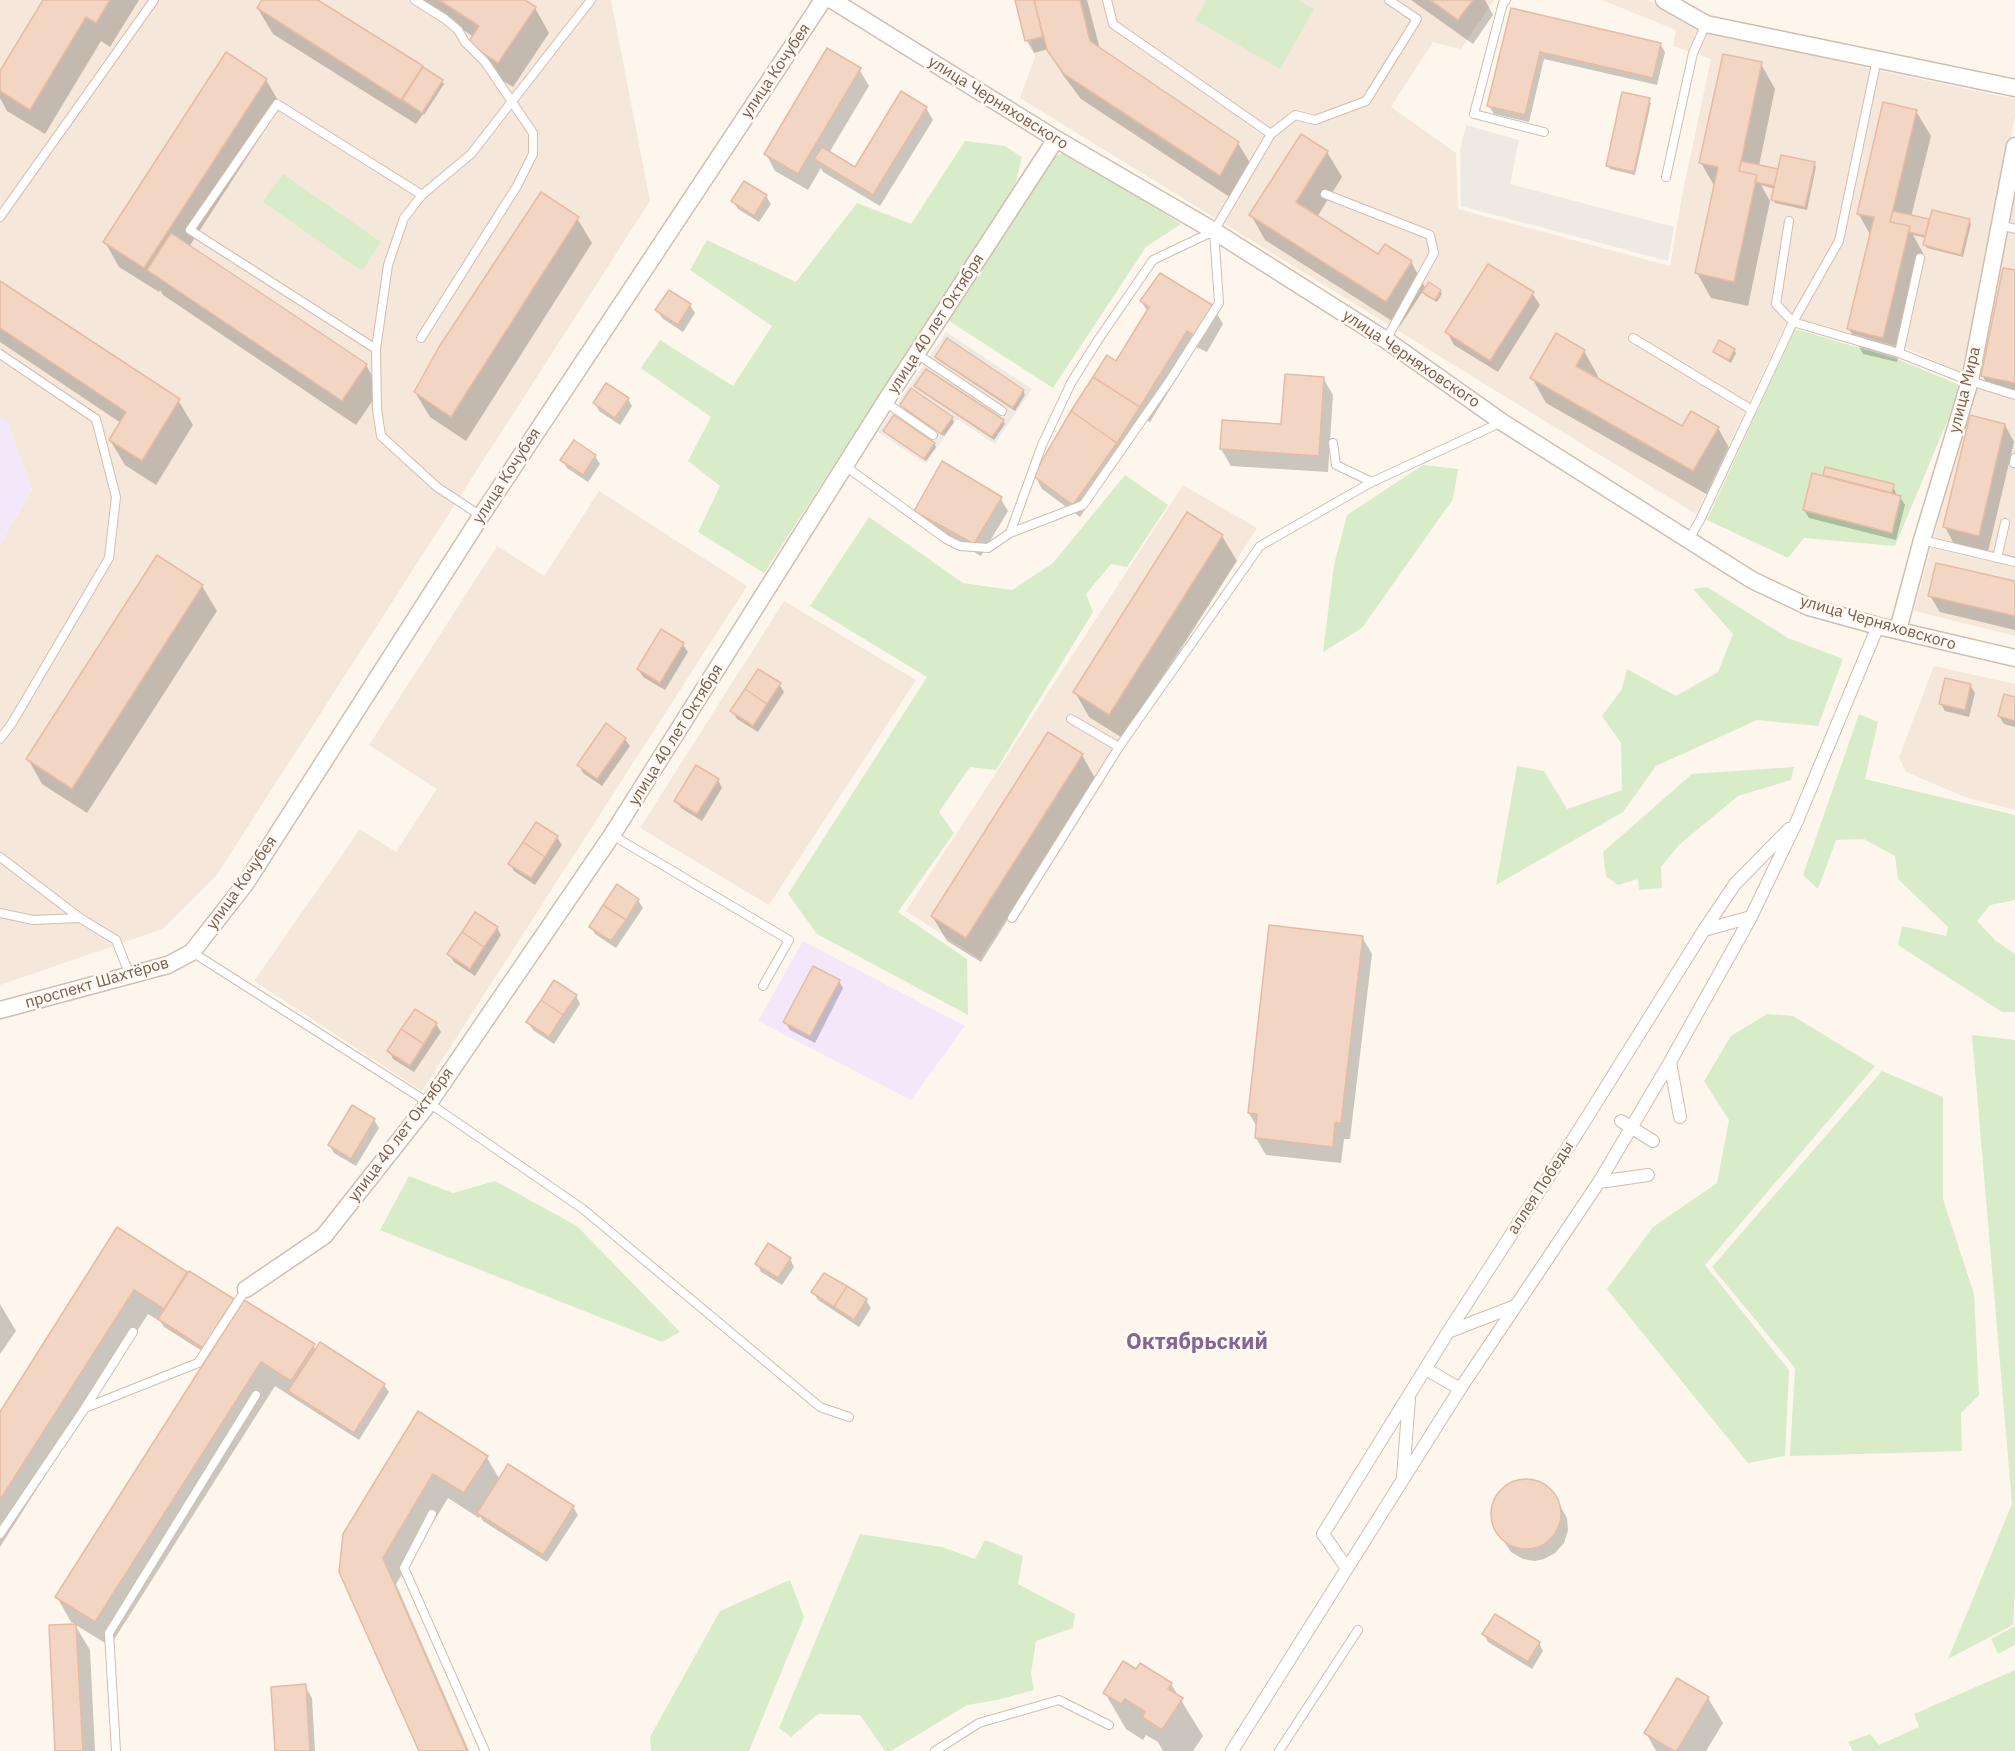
<!DOCTYPE html>
<html>
<head>
<meta charset="utf-8">
<style>
	body { margin:0 }
	canvas { display:block; background:#fdf6ec }
</style>
</head>
<body>
<canvas width="2015" height="1751"></canvas>
<script>
const ctx = document.querySelector('canvas').getContext('2d');
ctx.lineJoin = 'round';
function paint(path, color) {
  ctx.fillStyle = color;
  ctx.fill(path, 'evenodd');
}
function shape(rows) {
  const path = new Path2D();
  for (const r of rows) {
    if (r.length === 3) {
      path.moveTo(r[0] + r[2], r[1]);
      path.arc(r[0], r[1], r[2], 0, 2 * Math.PI);
      continue;
    }
    path.moveTo(r[0], r[1]);
    for (let i = 2; i < r.length; i += 2) path.lineTo(r[i], r[i + 1]);
  }
  return path;
}
function stroke(path, color, width, dash) {
  ctx.strokeStyle = color;
  ctx.lineWidth = width;
  ctx.lineCap = dash ? 'butt' : 'round';
  ctx.setLineDash(dash || []);
  ctx.stroke(path);
}
function write(font, color, halo, rows, align = 'center') {
  ctx.font = font + ' "IBM Plex Sans",sans-serif';
  ctx.lineWidth = 5;
  ctx.setLineDash([]);
  ctx.textBaseline = 'middle';
  ctx.strokeStyle = halo;
  ctx.fillStyle = color;
  for (const [text, x, y, turn = 0] of rows) {
    ctx.save();
    ctx.translate(x, y);
    ctx.rotate((+turn || 0) * Math.PI / 180);
    ctx.textAlign = isNaN(turn) ? turn : align;
    if (halo) ctx.strokeText(text, 0, 0);
    ctx.fillText(text, 0, 0);
    ctx.restore();
  }
}
paint(shape([
	[0,0,611,0,650,201,216,876,163,929,0,985,0,544,32,490,8,422,0,417],
	[1021,0,1494,0,1461,49,1433,42,1391,107,1456,153,1458,209,1670,266,1682,196,1711,59,1673,46,1676,30,1602,0,1648,0,1700,29,1867,68,2015,99,2015,116,1965,374,1905,348,1790,316,1696,514,1020,98,1035,57],
	[2015,180,2015,636,1914,611,1974,388],
	[1183,485,1257,528,980,959,906,911],
	[599,491,747,586,422,1091,254,981,360,829,396,852,437,789,369,745,497,546,544,576],
	[784,601,916,680,769,905,640,828],
	[1934,666,2015,684,2015,810,1965,797,1906,772,1899,757]
]), '#f5e8da');
paint(shape([
	[1466,125,1519,140,1510,184,1674,227,1668,261,1461,206,1460,150],
	[946,332,1032,389,995,444,957,419,926,464,878,432]
]), '#efe9e4');
paint(shape([
	[0,417,8,422,32,490,0,544],
	[803,941,965,1026,911,1100,758,1021]
]), '#f3e8fa');
paint(shape([
	[1206,0,1298,0,1314,9,1280,69,1195,20],
	[965,141,1005,146,1022,157,1015,185,764,573,698,532,720,486,688,461,711,417,641,368,660,340,733,386,772,326,690,270,707,240,796,282,857,203,911,224],
	[1066,152,1181,224,1146,247,1053,388,946,319,1048,159],
	[283,174,381,242,362,271,263,202],
	[1795,329,1897,359,1962,386,1895,546,1804,538,1788,558,1707,520],
	[1423,465,1458,469,1453,499,1362,628,1323,652,1334,565,1347,515],
	[1125,475,1168,505,1127,567,1111,564,1086,594,1093,612,996,770,970,767,939,812,954,833,898,912,967,959,968,1015,817,934,788,894,927,677,810,606,869,517,963,583,1012,590,1053,563],
	[1707,587,1788,638,1843,659,1818,726,1757,720,1656,766,1623,812,1496,885,1517,766,1544,771,1567,809,1622,790,1621,743,1602,716,1622,689,1627,669,1676,696,1718,672,1733,634,1693,589],
	[1859,714,1878,722,1865,779,2015,815,2015,900,1990,905,1977,921,1995,940,2015,954,2015,1012,2002,1012,1898,945,1902,926,1946,936,1948,927,1898,879,1895,856,1864,839,1836,840,1818,889,1803,875],
	[1794,767,1791,780,1738,796,1680,844,1661,867,1662,888,1639,890,1638,879,1618,885,1606,876,1603,852,1692,774],
	[1767,1014,1793,1016,1875,1066,1705,1265,1789,1370,1785,1456,1748,1463,1607,1289,1653,1227,1717,1183,1729,1120,1704,1081,1731,1036],
	[1972,1035,2015,1040,2015,1589,2013,1625,1948,1659,2012,1504],
	[1882,1071,1943,1097,1943,1199,1974,1294,1979,1395,1961,1413,1962,1451,1790,1456,1795,1368,1712,1267],
	[409,1176,453,1193,495,1181,577,1226,680,1332,662,1342,380,1230],
	[860,1534,942,1547,975,1559,985,1540,1023,1556,1018,1584,1075,1614,1073,1628,1036,1641,1031,1674,1034,1690,997,1700,967,1705,891,1751,885,1751,860,1715,818,1714,791,1737,779,1728],
	[790,1580,804,1617,749,1751,651,1751,650,1737,720,1611],
	[2015,1626,2015,1645,1998,1654,1991,1639],
	[2015,1670,2015,1751,1853,1751,1848,1742,1870,1734,1879,1745,1919,1727,1914,1714]
]), '#d8ecc9');
paint(shape([
	[45,0,139,0,110,47,101,41,45,134,7,111,0,98,0,74],
	[264,0,315,0,422,67,442,81,444,84,424,115,423,114,416,124,273,34,258,9],
	[417,0,523,0,535,8,549,33,513,87,484,69,470,43,474,37],
	[1016,0,1087,0,1100,49,1238,143,1253,168,1234,200,1081,99,1063,75,1048,49,1034,53,1027,41],
	[1411,0,1485,0,1493,15,1473,44],
	[1512,9,1660,44,1665,52,1657,85,1544,59,1529,122,1494,114,1489,106],
	[1761,64,1775,89,1759,166,1779,170,1814,163,1816,167,1807,210,1775,203,1773,199,1775,189,1761,185,1770,201,1748,306,1711,298,1697,273,1715,187,1701,163],
	[859,69,869,86,829,153,856,169,926,108,933,120,880,206,823,172,821,168,808,190,775,171,766,154],
	[266,80,281,105,189,247,366,365,380,390,356,425,163,295,160,290,159,292,119,267,105,242],
	[1649,100,1651,103,1635,175,1610,169,1608,165],
	[1916,111,1931,136,1911,217,1931,221,1969,221,1971,224,1963,257,1927,248,1925,245,1926,238,1913,235,1923,253,1897,362,1863,354,1849,329,1871,236,1858,213],
	[1301,136,1327,152,1342,177,1317,217,1378,256,1411,262,1426,289,1440,291,1442,294,1437,302,1426,296,1423,291,1400,326,1265,240,1251,215],
	[766,196,771,204,759,222,738,209,733,201],
	[577,218,592,243,466,441,430,417,415,392],
	[2015,272,2015,397,1992,392,1982,375],
	[0,283,178,400,193,425,156,485,125,465,110,440,121,423,0,342],
	[669,292,690,305,695,313,683,332,662,318,657,310],
	[1532,293,1540,305,1498,372,1454,345,1447,332],
	[1141,301,1213,307,1223,324,1207,352,1196,347,1150,422,1146,420,1080,517,1042,489,1035,476,1116,363,1148,312],
	[1734,350,1736,353,1731,363,1717,355,1715,352],
	[1584,351,1598,376,1597,379,1683,428,1718,428,1732,453,1708,495,1546,403,1532,378],
	[936,357,1023,391,1025,395,1015,411,938,360],
	[1323,378,1333,395,1328,472,1231,466,1221,449,1282,426],
	[916,386,1003,421,1005,424,994,440,918,389],
	[628,399,632,406,620,425,599,411,595,403],
	[902,405,952,418,954,422,944,436,904,409],
	[2005,425,2014,442,1988,552,1954,544,1945,527],
	[885,431,934,444,936,447,926,461,887,434],
	[595,456,600,464,588,482,567,468,562,460],
	[1826,468,1893,486,1897,496,1900,497,1905,505,1896,540,1809,518,1804,510,1824,477],
	[1000,498,1008,511,981,556,922,523,915,511],
	[1188,514,1222,536,1237,561,1124,739,1089,717,1075,692],
	[2015,582,2015,630,1940,612,1930,596],
	[202,586,217,611,87,813,42,784,28,759],
	[662,631,683,645,688,652,665,690,643,677,638,669],
	[779,684,784,692,758,732,737,719,732,711],
	[1970,685,1975,693,1969,717,1945,711,1940,703],
	[2015,698,2015,727,2004,724,1999,716],
	[625,739,630,746,602,786,583,773,579,765],
	[1082,755,1096,780,981,962,947,941,932,916],
	[718,780,722,788,702,821,681,808,676,801],
	[536,824,557,837,562,845,535,885,514,871,510,864],
	[638,900,643,908,616,948,595,934,591,927],
	[497,928,501,935,475,976,454,962,449,954],
	[1362,937,1372,954,1350,1139,1344,1139,1341,1163,1266,1155,1256,1138,1257,1127,1249,1113],
	[839,981,843,988,815,1043,790,1030,785,1022],
	[576,996,580,1004,554,1044,533,1030,528,1022],
	[415,1011,436,1024,441,1032,414,1072,393,1059,389,1051],
	[374,1120,379,1128,356,1166,334,1153,329,1145],
	[117,1229,188,1275,233,1300,239,1311,313,1345,316,1350,384,1385,389,1392,359,1440,275,1386,110,1646,71,1622,57,1597,210,1356,164,1327,161,1322,148,1314,0,1547,0,1415],
	[790,1259,794,1267,782,1285,761,1272,757,1264],
	[813,1292,866,1300,871,1308,859,1327,818,1300],
	[0,1304,16,1331,0,1354],
	[418,1413,487,1458,500,1480,509,1466,573,1507,578,1515,547,1562,483,1521,480,1516,479,1518,448,1498,396,1584,469,1751,421,1751,341,1571],
	[1532,1480,1546,1486,1553,1493,1567,1518,1568,1530,1564,1543,1555,1553,1544,1559,1535,1561,1523,1559,1511,1552,1496,1529,1492,1515,1494,1502,1502,1490,1516,1481],
	[75,1625,90,1650,95,1751,57,1751],
	[1484,1634,1539,1643,1543,1651,1532,1669,1488,1642],
	[1171,1684,1203,1736,1193,1751,1163,1751,1158,1742,1146,1735,1143,1740,1126,1729,1105,1693],
	[305,1686,312,1698,315,1751,277,1751],
	[1708,1698,1723,1723,1706,1751,1656,1751,1646,1733]
]), '#0003');
const building = shape([
	[43,0,110,0,96,23,86,17,30,110,0,91,0,71,43,0],
	[262,0,318,0,423,66,401,100,257,8,262,0],
	[439,0,525,0,536,7,498,63,468,43,479,26,439,0],
	[1015,0,1034,0,1043,37,1025,41,1015,0],
	[1034,0,1080,0,1090,41,1239,142,1220,176,1064,74,1047,50,1034,0],
	[1430,0,1473,0,1458,20,1430,0],
	[1511,8,1661,43,1653,78,1540,52,1525,115,1487,106,1511,8],
	[827,48,861,68,798,174,764,154,827,48],
	[226,52,267,79,144,268,103,242,226,52],
	[1723,54,1762,62,1739,171,1757,175,1734,282,1695,273,1718,167,1699,163,1723,54],
	[423,67,443,80,422,113,402,100,423,67],
	[901,91,927,107,873,195,814,159,822,147,855,167,901,91],
	[1622,92,1650,98,1634,172,1606,166,1622,92],
	[1883,102,1917,110,1890,222,1910,226,1883,338,1847,329,1874,217,1857,214,1883,102],
	[1301,134,1328,151,1296,202,1378,254,1385,244,1412,261,1386,302,1249,215,1301,134],
	[1781,155,1815,162,1805,207,1771,200,1781,155],
	[1741,161,1778,169,1774,186,1755,182,1757,175,1739,171,1741,161],
	[744,181,767,195,754,216,731,201,744,181],
	[541,192,579,217,451,417,414,392,439,347,541,192],
	[1932,210,1970,219,1961,255,1923,245,1932,210],
	[1893,211,1929,219,1925,236,1909,232,1910,226,1890,222,1893,211],
	[171,233,367,364,342,401,147,270,171,233],
	[1488,264,1534,292,1490,361,1445,332,1488,264],
	[2003,268,2015,270,2015,383,1981,376,2003,268],
	[1160,273,1214,306,1197,337,1187,331,1140,407,1093,377,1107,355,1116,361,1149,307,1140,301,1160,273],
	[0,281,180,399,142,461,109,440,126,412,0,328,0,281],
	[1429,282,1441,290,1435,300,1422,292,1429,282],
	[669,290,691,304,678,325,655,310,669,290],
	[1556,333,1585,350,1576,366,1682,426,1691,411,1719,427,1693,471,1530,378,1556,333],
	[947,338,1024,390,1013,408,935,357,947,338],
	[1719,340,1735,349,1729,360,1713,352,1719,340],
	[926,369,1004,420,992,437,914,386,926,369],
	[1285,374,1324,377,1319,456,1220,449,1222,420,1281,424,1285,374],
	[1093,377,1140,407,1117,443,1071,411,1093,377],
	[606,383,629,398,615,418,593,403,606,383],
	[911,388,953,417,941,434,900,405,911,388],
	[1071,411,1117,443,1073,505,1033,476,1071,411],
	[894,415,935,443,924,459,883,431,894,415],
	[1970,415,2005,424,1979,536,1943,527,1970,415],
	[574,440,596,455,583,475,560,460,574,440],
	[942,461,1002,497,974,544,914,511,942,461],
	[1825,467,1894,484,1892,493,1823,475,1825,467],
	[1812,473,1901,496,1892,533,1803,510,1812,473],
	[1187,512,1223,535,1109,715,1073,692,1187,512],
	[157,555,203,585,72,789,26,759,157,555],
	[1936,563,2015,581,2015,616,1928,596,1936,563],
	[661,629,684,643,660,683,637,669,661,629],
	[758,669,781,683,767,704,745,689,758,669],
	[1945,678,1971,684,1965,710,1939,704,1945,678],
	[745,689,767,704,753,726,730,711,745,689],
	[2004,694,2015,697,2015,721,1998,716,2004,694],
	[606,723,626,738,597,779,577,765,606,723],
	[1048,732,1083,754,966,938,931,916,1048,732],
	[696,765,719,779,697,814,674,801,696,765],
	[536,822,558,836,545,857,523,842,536,822],
	[523,842,545,857,531,878,508,864,523,842],
	[617,884,639,899,626,920,603,905,617,884],
	[603,905,626,920,611,941,589,927,603,905],
	[475,912,498,927,484,947,462,932,475,912],
	[1269,925,1363,936,1341,1123,1335,1123,1333,1147,1255,1138,1257,1114,1248,1113,1269,925],
	[462,932,484,947,470,969,447,954,462,932],
	[813,966,840,980,810,1036,783,1022,813,966],
	[554,980,577,995,563,1015,541,1000,554,980],
	[541,1000,563,1015,549,1037,526,1022,541,1000],
	[415,1009,437,1023,424,1044,401,1029,415,1009],
	[401,1029,424,1044,410,1066,387,1051,401,1029],
	[352,1105,375,1119,351,1159,328,1145,352,1105],
	[117,1227,187,1272,164,1309,134,1290,0,1500,0,1412,117,1227],
	[768,1243,791,1258,778,1278,755,1264,768,1243],
	[189,1271,234,1299,203,1348,158,1319,189,1271],
	[824,1273,847,1286,834,1307,811,1292,824,1273],
	[847,1286,867,1299,854,1320,834,1307,847,1286],
	[244,1300,315,1344,291,1381,261,1362,95,1622,55,1597,244,1300],
	[320,1342,385,1384,354,1433,288,1391,320,1342],
	[418,1411,488,1456,464,1493,433,1474,383,1558,467,1751,419,1751,339,1572,343,1534,418,1411],
	[508,1464,574,1506,543,1555,477,1513,508,1464],
	[1526,1514,35],
	[1495,1614,1540,1642,1528,1662,1482,1634,1495,1614],
	[76,1624,83,1751,55,1751,49,1625,76,1624],
	[1123,1661,1136,1669,1140,1663,1172,1683,1168,1689,1183,1698,1162,1730,1142,1717,1145,1712,1125,1699,1121,1704,1103,1693,1123,1661],
	[1677,1678,1709,1697,1677,1751,1674,1751,1644,1733,1677,1678],
	[306,1684,310,1751,275,1751,271,1687,306,1684]
]);
paint(building, '#f3d5c3');
stroke(building, '#e6bba3', 1.5);
const service = shape([
	[415,0,445,19,458,30,465,42,485,62,533,133,533,154,517,186,421,338],
	[1107,0,1113,24,1271,134],
	[1506,0,1503,3,1474,114,1544,132],
	[1877,59,1839,241,1793,322,1899,353],
	[1666,177,1693,53,1706,24],
	[1325,194,1430,235,1434,253,1386,340],
	[0,217,154,0],
	[2000,225,2015,229],
	[1920,258,1899,353,1970,381,2015,395],
	[1633,338,1752,410,1700,520,1688,541],
	[376,349,388,265,404,218,422,195],
	[0,354,96,419,116,497,109,558,12,723,0,739],
	[917,354,1002,411],
	[885,402,933,435],
	[1752,410,1793,322,1776,304,1789,221],
	[1333,443,1336,465,1372,482],
	[2014,463,2015,458],
	[845,466,946,539,960,546,988,548,1010,533,1042,445,1071,383,1098,340,1153,260,1214,231,1271,134,1295,115,1315,120,1366,101,1417,19,1389,0],
	[481,516,437,487,381,436,377,409,376,349,190,230,277,104,422,195,471,154,591,0],
	[1010,533,1083,505,1170,380,1219,303,1214,232],
	[1922,540,2015,562],
	[1997,558,2005,523],
	[1071,719,1119,747],
	[612,835,789,940,763,986],
	[0,857,80,918,116,940,130,976],
	[0,913,33,920,80,918],
	[1012,918,1119,747,1260,546,1372,482,1502,422],
	[192,952,429,1103,583,1209,820,1407,849,1417],
	[85,1408,198,1363,246,1289],
	[432,1514,404,1568,485,1751],
	[0,1534,85,1408,133,1332],
	[116,1751,109,1633,256,1395],
	[935,1751,979,1723,1059,1700,1109,1725],
	[1279,1751,1358,1630]
]);
const pedestrian = shape([
	[1704,930,1751,917],
	[1670,1062,1680,1117],
	[1621,1121,1653,1141],
	[1599,1182,1648,1175],
	[1448,1332,1515,1306],
	[1426,1369,1460,1389],
	[1403,1477,1409,1398],
	[1346,1567,1323,1534,1448,1332,1581,1127,1704,930,1735,884,1789,829],
	[1232,1751,1460,1389,1599,1182,1670,1062,1751,917,1797,821,1878,626]
]);
const minor = shape([
	[832,0,1056,139,1214,231,1386,340,1502,422,1752,580,1809,607,1878,626,2015,658],
	[1664,0,1706,24,2015,88],
	[1898,630,1922,540,1970,381,2015,146],
	[0,1010,168,965,192,952,246,883,481,516,823,0],
	[246,1289,324,1236,429,1103,612,835,885,402,1056,139]
]);
stroke(service, '#d1beb0', 10);
stroke(pedestrian, '#d1beb0', 14);
stroke(minor, '#d1beb0', 19);
stroke(service, '#fff', 8);
stroke(pedestrian, '#fff', 12);
stroke(minor, '#fff', 16);
write('16px', '#7a5c4d', '#fffaf3', [
	["улица Кочубея",776,71,-56],
	["улица Черняховского",998,103,32],
	["улица 40 лет Октября",936,324,-57],
	["улица Черняховского",1411,359,34],
	["улица Мира",1965,390,-76],
	["улица Кочубея",507,476,-57],
	["улица Черняховского",1878,623,16],
	["улица 40 лет Октября",676,735,-58],
	["улица Кочубея",242,883,-55],
	["проспект Шахтёров",97,983,-16],
	["улица 40 лет Октября",401,1135,-53],
	["аллея Победы",1541,1188,-57]
]);
write('bold 22px', '#846695', '#fffaf3', [
	["Октябрьский",1197,1343]
]);
</script>
</body>
</html>
